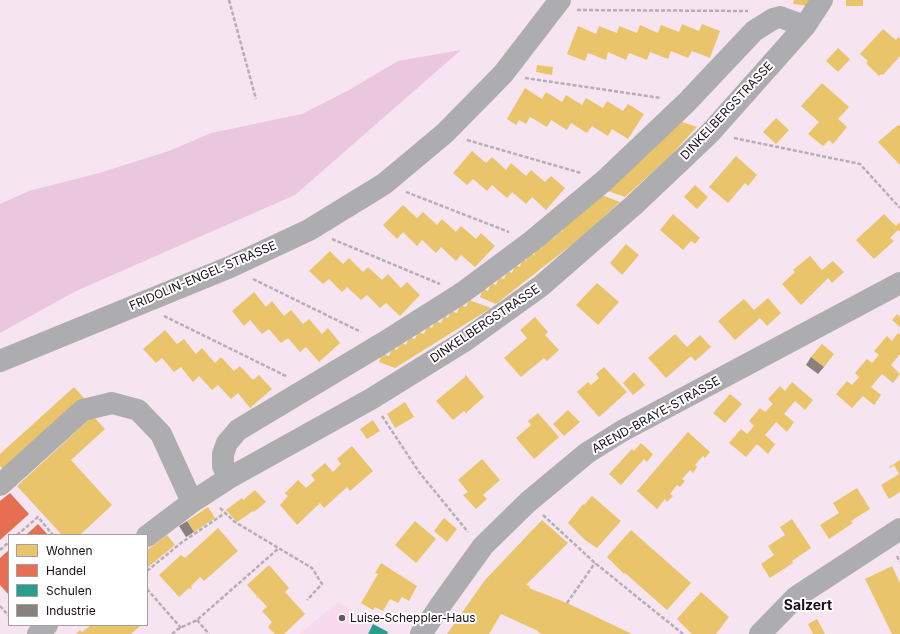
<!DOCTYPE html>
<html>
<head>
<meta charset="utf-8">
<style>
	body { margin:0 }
	#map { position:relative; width:900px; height:634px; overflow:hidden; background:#f6e5f0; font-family:Inter,sans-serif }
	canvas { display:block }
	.legend { position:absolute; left:8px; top:534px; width:140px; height:92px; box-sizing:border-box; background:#fff; border:1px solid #a39fa1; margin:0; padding:5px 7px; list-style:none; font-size:12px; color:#190e15 }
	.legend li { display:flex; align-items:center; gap:8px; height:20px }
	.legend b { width:20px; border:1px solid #a39fa1 }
</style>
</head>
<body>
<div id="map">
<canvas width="900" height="634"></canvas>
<ul class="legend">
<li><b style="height:11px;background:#e9c46a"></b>Wohnen</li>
<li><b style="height:11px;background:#e76f51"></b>Handel</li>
<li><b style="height:11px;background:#2a9d8f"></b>Schulen</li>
<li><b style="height:11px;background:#8a817c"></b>Industrie</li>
</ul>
</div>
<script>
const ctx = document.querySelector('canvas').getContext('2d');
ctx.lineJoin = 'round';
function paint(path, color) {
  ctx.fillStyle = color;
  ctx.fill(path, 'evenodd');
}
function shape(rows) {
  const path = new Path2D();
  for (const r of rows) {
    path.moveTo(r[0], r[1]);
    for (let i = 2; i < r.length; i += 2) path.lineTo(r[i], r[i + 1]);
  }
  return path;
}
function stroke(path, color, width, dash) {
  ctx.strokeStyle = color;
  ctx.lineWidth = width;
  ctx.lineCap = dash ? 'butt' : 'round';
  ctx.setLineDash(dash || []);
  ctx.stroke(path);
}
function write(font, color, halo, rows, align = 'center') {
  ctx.font = font + ' Inter,sans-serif';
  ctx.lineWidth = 4;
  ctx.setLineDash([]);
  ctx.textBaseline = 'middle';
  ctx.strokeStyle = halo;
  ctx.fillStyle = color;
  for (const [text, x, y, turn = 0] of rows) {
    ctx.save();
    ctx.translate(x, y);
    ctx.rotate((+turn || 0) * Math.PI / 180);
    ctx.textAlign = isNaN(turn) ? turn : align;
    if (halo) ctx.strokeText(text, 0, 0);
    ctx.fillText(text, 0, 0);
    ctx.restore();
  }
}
paint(shape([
	[338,602,392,634,299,634]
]), '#f8daed');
paint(shape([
	[461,50,295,195,76,291,0,333,0,204,29,191,99,173,169,151,211,133,302,114,349,90,398,61]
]), '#eac7de');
paint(shape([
	[794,0,810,0,810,6,793,4],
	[846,0,863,0,863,6,846,6],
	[682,24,699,31,702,24,720,31,710,58,692,51,688,58,671,51,668,59,650,52,647,60,629,53,626,60,608,52,606,60,588,53,585,61,567,54,578,26,596,34,599,26,617,33,619,26,637,33,640,25,658,33,661,25,679,32],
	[883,29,896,40,898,37,900,39,900,56,883,75,881,74,879,76,866,63,868,61,860,54],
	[838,48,850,59,838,72,826,61],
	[537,65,553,67,552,75,536,72],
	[822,83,849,107,838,119,847,127,833,144,829,140,823,146,808,134,819,122,801,106],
	[525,88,542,99,546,92,562,102,566,95,582,105,586,98,603,108,607,101,623,111,628,104,644,114,628,139,612,129,608,136,592,126,587,133,571,123,567,130,551,120,547,127,530,117,526,124,519,120,516,125,507,119],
	[776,118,789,130,776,144,763,132],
	[676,120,697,127,666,160,625,197,608,191],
	[898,125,900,126,900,165,878,142],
	[472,151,486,163,492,157,506,170,511,163,526,176,531,170,545,182,551,176,565,188,546,210,532,197,526,204,512,192,507,198,492,185,487,191,473,179,467,185,453,173],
	[736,156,757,175,748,186,745,183,728,203,709,187],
	[695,185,708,197,697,209,684,197],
	[599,194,620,202,579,239,496,304,480,297,483,289,488,291,491,283,496,285,499,277,504,279,507,271,512,273,515,265,520,267,522,259,526,261,529,253,534,255,537,247,541,249,544,242,547,243,550,236,555,238,558,230,562,232,565,224,568,225,571,218,575,219,578,212],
	[403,205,417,218,423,212,437,225,442,219,456,232,461,226,476,239,481,233,495,246,475,267,461,255,456,261,441,247,436,253,422,240,417,246,403,232,397,239,383,225],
	[673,214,700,238,695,244,691,241,683,250,660,230],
	[884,214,896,226,900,222,900,232,898,230,890,238,894,241,874,259,856,240],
	[626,244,639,255,622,275,610,263],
	[330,251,343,264,349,258,363,272,368,267,382,280,388,274,401,288,407,282,420,295,400,316,386,303,380,308,367,295,361,300,347,287,342,292,329,279,323,284,309,271],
	[810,256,822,270,833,261,844,272,832,283,828,278,801,305,782,284,795,272,793,270],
	[597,283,619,302,598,325,576,305],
	[254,292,266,307,272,301,284,316,291,310,303,324,309,319,322,334,328,328,340,343,319,362,306,347,300,352,288,338,281,343,269,329,262,334,250,320,244,326,232,311],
	[768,298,781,313,767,326,760,318,735,340,718,321,744,299,754,310],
	[469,300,491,308,395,368,379,362,382,354,389,356,392,348,397,350,400,342,406,345,409,337,415,339,418,332,424,334,427,326,432,328,435,321,441,323,444,316,448,318,451,311,457,313,460,305,466,307],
	[897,314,900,317,900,327,892,320],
	[535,317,548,332,545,335,559,350,547,361,544,358,521,377,504,358,527,338,520,330],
	[165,330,177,344,184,339,196,354,202,348,215,363,221,357,234,371,240,366,253,380,259,375,272,389,250,408,238,393,231,399,218,385,212,390,199,376,193,382,181,367,174,372,162,358,156,363,143,349],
	[898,333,900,335,900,354,891,365,900,374,893,383,882,374,871,387,881,395,875,404,874,405,863,396,852,408,836,394,847,381,852,385,859,377,855,373,867,359,872,363,879,355,874,351,887,336,892,341],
	[675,334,687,347,700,335,711,347,695,361,691,356,666,378,648,358],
	[822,344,834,354,824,367,811,357],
	[604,367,627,392,599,417,577,392,588,382,591,385,599,378,596,374],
	[634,372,645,385,633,395,623,383],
	[465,374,484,397,467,412,467,414,464,411,453,420,436,401,465,377],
	[792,382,813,400,805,410,795,401,784,414,794,422,787,432,776,422,765,435,775,444,768,454,757,444,746,457,729,443,741,429,747,434,754,426,749,421,760,408,765,412,773,404,768,399,780,386,785,391],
	[74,387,85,399,6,472,0,466,0,454],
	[730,394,742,404,725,423,713,413],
	[405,402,414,417,395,428,387,414],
	[568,410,580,422,564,436,553,424],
	[538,413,559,437,534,459,516,438,531,425,528,421],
	[93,416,105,429,71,460,112,505,80,535,62,535,17,486],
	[373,420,380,431,367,439,360,429],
	[688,432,710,452,705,458,703,456,695,465,697,467,693,473,690,470,682,479,685,481,680,487,677,485,670,494,673,496,667,502,665,499,657,509,637,491],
	[641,443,653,454,647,462,644,459,621,485,609,474,632,449,634,451],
	[352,446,373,471,350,491,347,487,324,508,320,503,297,525,280,505,288,496,285,493,298,480,306,488,315,480,311,475,325,463,333,472,341,464,337,459],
	[482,459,500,480,483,495,487,499,476,509,463,495,468,492,458,480],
	[900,460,900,492,889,499,881,485,899,474,894,465,890,468,889,467],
	[857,488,870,509,851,521,853,523,829,539,820,525,839,513,833,503],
	[255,490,266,502,254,512,253,511,237,522,226,510,242,498,243,500],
	[592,496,621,521,597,548,585,540,568,523,583,504,584,505],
	[208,507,215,518,194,532,187,521],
	[444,518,457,529,447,542,434,531],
	[792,519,811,548,792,561,793,563,770,578,761,564,774,555,768,546,785,535,780,527],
	[542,520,568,543,526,585,530,586,529,588,567,603,632,634,542,634,538,632,538,631,501,614,489,634,447,634,485,580],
	[415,521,436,539,416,563,395,545],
	[218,528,238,551,204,581,200,577,191,586,192,589,189,588,179,597,159,575,181,555,185,558],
	[631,530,691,583,667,610,625,573,624,574,607,557],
	[167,535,175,545,148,567,147,550],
	[381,563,417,586,409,601,402,597,398,603,390,599,383,611,375,607,373,610,361,603,378,574,375,573],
	[269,565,289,588,285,592,305,614,284,634,275,634,268,627,272,622,262,611,267,607,258,597,256,599,257,596,247,585],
	[892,566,900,583,900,634,892,634,865,579],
	[701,592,729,617,716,634,692,634,677,619],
	[817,619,825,634,813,634,808,624],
	[91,625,141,625,131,634,76,634,80,630,82,632]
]), '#e9c46a');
paint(shape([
	[10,493,29,514,0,540,0,501],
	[38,524,48,535,26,535],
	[9,550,9,595,0,585,0,558]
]), '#e76f51');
paint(shape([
	[373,624,388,632,387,634,368,634]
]), '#2a9d8f');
paint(shape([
	[811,357,824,367,818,374,806,365],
	[187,521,194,532,186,537,179,526]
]), '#8a817c');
stroke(shape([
	[229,0,256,99],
	[577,10,748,11],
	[525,78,661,98],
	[734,138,860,164,900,208],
	[467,140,581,173],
	[406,192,509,232],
	[332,239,440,284],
	[253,279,361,332],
	[164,316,288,377],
	[382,416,419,472,468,532],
	[220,508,235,522,312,568,322,584,307,600],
	[543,515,595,563,683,634],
	[17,535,38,517,53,535],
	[0,550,9,542],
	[897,556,900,562],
	[147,571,181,543,225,513],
	[147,589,181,628],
	[567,603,595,563],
	[0,606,9,616],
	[197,620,209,634],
	[172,634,178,629,197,620,279,548]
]), '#b5afb4', 2.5, [4, 2]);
stroke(shape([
	[0,361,230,267,309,230,384,184,445,133,503,74,560,0],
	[229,478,223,466,223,454,227,443,238,430,383,343,462,293,532,241,605,180,687,102,754,31,773,19,780,17,805,26],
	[0,485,83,410,112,403,138,410,161,434,192,502],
	[147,536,192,502,229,478,371,399,463,342,541,286,634,205,710,133,805,26,822,0],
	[38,634,47,625],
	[421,634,442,603,483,546,528,502,587,453,622,431,900,283],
	[760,634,796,597,900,529]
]), '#adadaf', 22);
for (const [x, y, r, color] of [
	[342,618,4,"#665962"]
]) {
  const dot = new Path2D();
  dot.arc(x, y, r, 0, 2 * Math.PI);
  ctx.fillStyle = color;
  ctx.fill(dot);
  stroke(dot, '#fff', 1.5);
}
write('12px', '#190e15', '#fff', [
	["DINKELBERGSTRASSE",727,111,-47],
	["FRIDOLIN-ENGEL-STRASSE",203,276,-23],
	["DINKELBERGSTRASSE",485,324,-34],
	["AREND-BRAYE-STRASSE",656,415,-29]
]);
write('12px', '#190e15', '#fff', [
	["Luise‑Scheppler‑Haus",350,618]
], 'left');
write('bold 14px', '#190e15', '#fff', [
	["Salzert",808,606]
]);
</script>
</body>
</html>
